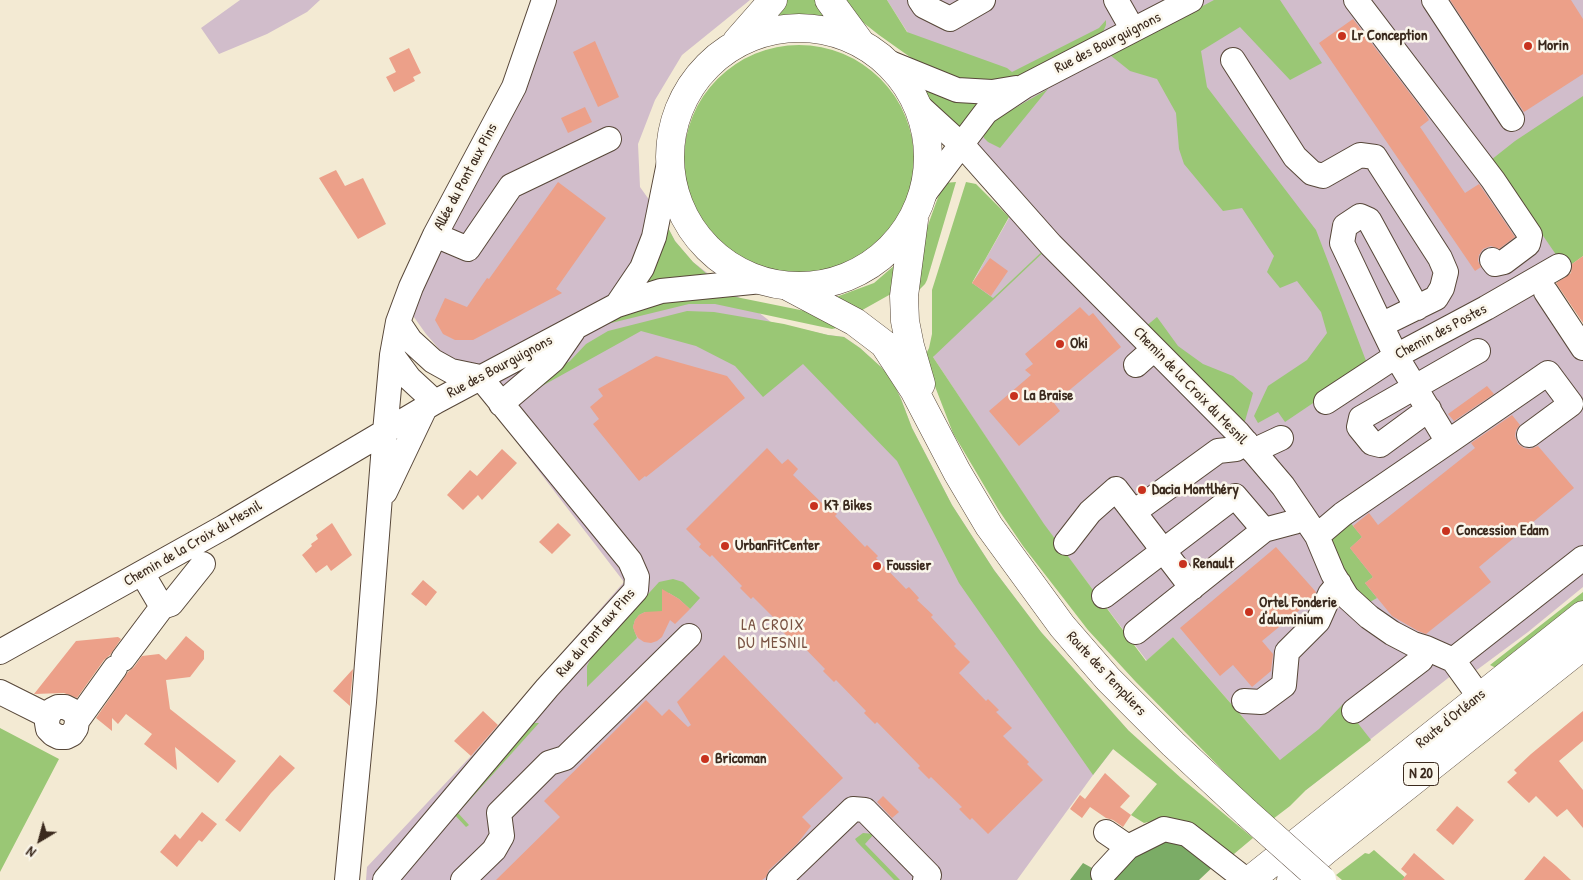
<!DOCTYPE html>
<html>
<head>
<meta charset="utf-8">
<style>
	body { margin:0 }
	#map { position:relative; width:1583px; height:880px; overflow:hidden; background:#f3ead3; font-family:"Patrick Hand",sans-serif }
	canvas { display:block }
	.north { position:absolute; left:15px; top:815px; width:50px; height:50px; -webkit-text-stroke:4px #fbf7ec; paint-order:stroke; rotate:217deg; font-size:14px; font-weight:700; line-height:20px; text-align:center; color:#3b2a1e }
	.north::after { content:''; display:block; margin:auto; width:18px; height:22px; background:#3b2a1e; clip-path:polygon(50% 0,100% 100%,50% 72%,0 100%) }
</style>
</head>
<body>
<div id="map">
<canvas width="1583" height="880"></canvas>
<div class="north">N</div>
</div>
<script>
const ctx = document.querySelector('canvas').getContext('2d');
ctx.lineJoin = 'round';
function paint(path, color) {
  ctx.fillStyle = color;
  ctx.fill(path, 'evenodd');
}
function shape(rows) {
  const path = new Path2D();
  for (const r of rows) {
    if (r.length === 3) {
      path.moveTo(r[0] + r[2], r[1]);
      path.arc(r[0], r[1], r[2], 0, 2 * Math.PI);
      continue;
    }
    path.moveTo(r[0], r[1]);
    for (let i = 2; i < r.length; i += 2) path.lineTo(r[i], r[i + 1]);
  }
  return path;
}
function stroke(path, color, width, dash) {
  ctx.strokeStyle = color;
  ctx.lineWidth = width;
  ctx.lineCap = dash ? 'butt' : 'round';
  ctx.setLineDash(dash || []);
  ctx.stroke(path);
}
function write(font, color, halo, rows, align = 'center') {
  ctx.font = font + ' "Patrick Hand",sans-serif';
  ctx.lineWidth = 5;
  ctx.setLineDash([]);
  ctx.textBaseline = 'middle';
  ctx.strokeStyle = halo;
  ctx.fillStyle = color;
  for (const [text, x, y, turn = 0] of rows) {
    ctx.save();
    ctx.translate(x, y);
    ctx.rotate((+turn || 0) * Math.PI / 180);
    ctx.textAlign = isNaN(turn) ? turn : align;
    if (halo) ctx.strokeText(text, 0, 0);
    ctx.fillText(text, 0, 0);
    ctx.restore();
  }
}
paint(shape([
	[240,0,320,0,307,12,267,34,219,54,201,28],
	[544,0,750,0,682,55,655,100,638,144,640,187,665,222,675,241,693,262,771,322,828,335,844,337,860,348,881,367,891,378,901,399,912,428,952,505,994,570,1041,632,1128,730,1093,775,1017,880,366,880,367,867,471,756,624,582,485,401,426,334,404,303],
	[887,0,1583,0,1583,256,1535,291,1583,359,1583,587,1528,632,1466,678,1452,675,1306,790,1173,637,1147,661,1043,524,933,357,985,260,1021,197,995,170]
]), '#d1bdcb');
paint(shape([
	[782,0,819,0,834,19,815,16,770,15],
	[839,0,887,0,907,32,1007,68,1012,72,1099,28,1106,20,1106,25,1103,32,1015,79,988,84,934,74,879,35,851,13],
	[1214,0,1280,0,1322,63,1290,80,1240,27,1201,51,1207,87,1316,230,1368,366,1285,422,1278,412,1258,423,1254,416,1268,386,1307,360,1327,333,1321,312,1297,281,1280,288,1267,272,1274,256,1242,208,1223,211,1184,164,1179,149,1176,113,1157,79,1130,71,1110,55],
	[799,160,115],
	[918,82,996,97,959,130,928,101],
	[1048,89,1000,148,988,142,984,138,982,131,996,119],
	[1583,96,1583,256,1535,291,1559,259,1491,160,1515,141],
	[956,182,927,280,925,284,919,290,923,239,937,200,944,183],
	[966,182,976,184,1009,217,972,283,993,298,1050,244,1051,245,933,357,1044,524,1146,661,1173,637,1280,760,1319,729,1343,704,1371,740,1306,790,1290,806,1273,819,1245,793,1135,681,1088,630,1023,546,998,509,953,433,924,358,929,348,932,334,932,290],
	[665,222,675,241,693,262,714,280,635,292],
	[903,258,898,290,857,313,828,300,874,283],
	[731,296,820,314,841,327,832,329,715,304,689,304,603,325,618,316,655,301],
	[687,311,714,312,784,324,828,335,844,337,860,348,881,367,891,378,901,399,912,428,952,505,994,570,1041,632,1128,730,1181,778,1253,838,1228,859,1157,820,1144,823,1131,815,1157,784,1113,749,1093,775,959,583,897,461,803,364,763,397,735,366,696,346,641,331,524,396,532,384,570,361,586,344,608,331],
	[1157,317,1178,346,1203,364,1233,376,1253,393,1245,421,1239,422,1145,327],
	[1349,521,1362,537,1350,548,1373,577,1365,583,1377,598,1370,602,1356,598,1330,538],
	[673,579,683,582,700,598,690,609,679,599,669,593,666,593,661,617,651,612,645,612,639,615,635,620,633,627,637,638,587,687,587,666,592,656,659,582],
	[1583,592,1583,602,1498,669,1490,665],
	[531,723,539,723,458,813,469,825,466,827,453,813],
	[0,728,59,759,0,872],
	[863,833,874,834,865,844,900,880,894,880,857,842,855,839],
	[1374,850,1408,880,1342,880,1336,875,1365,853,1369,854]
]), '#9ac775');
paint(shape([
	[1158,841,1187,843,1216,864,1199,880,1070,880,1083,863,1103,874,1126,858]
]), '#7bac66');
paint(shape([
	[1450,0,1571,0,1583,19,1583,74,1524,112],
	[1353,19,1425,113,1429,120,1420,127,1465,193,1479,184,1515,237,1499,249,1491,246,1483,249,1479,255,1478,261,1481,267,1475,271,1319,43],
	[595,41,619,97,598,107,573,52],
	[409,48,421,73,413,77,415,81,394,92,386,77,396,72,389,58],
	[585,107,592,122,568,133,561,118],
	[336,170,345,186,363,178,386,224,358,239,319,178],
	[558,182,606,218,556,289,562,293,473,340,455,340,443,334,435,320,445,298,467,307,487,278,489,279],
	[1583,256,1583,323,1556,283,1571,273,1572,264],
	[990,258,1008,271,991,296,972,283],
	[1080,307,1089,316,1093,313,1121,347,1054,403,1060,411,1019,446,989,411,1031,375,1025,370,1033,364,1025,354],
	[656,356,727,376,745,398,646,477,645,476,639,481,593,424,599,419,590,407,603,396,598,389],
	[1487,386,1494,394,1454,421,1448,414],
	[1512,415,1520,425,1516,430,1515,436,1518,444,1524,448,1530,449,1538,446,1574,488,1479,567,1491,582,1426,634,1418,631,1392,616,1365,583,1373,577,1350,548,1362,537,1353,526,1369,513,1378,525,1475,448,1471,443],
	[767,448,782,464,788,459,798,469,793,475,824,505,826,503,837,514,835,516,865,547,867,545,878,556,876,558,906,589,909,587,919,598,917,600,933,615,931,617,956,644,954,646,970,662,959,673,986,701,988,699,999,710,996,712,1012,728,1003,736,1029,762,1027,764,1043,780,988,834,972,818,970,820,959,809,962,807,931,777,929,779,918,768,920,766,877,722,875,724,864,713,866,711,836,680,834,682,823,671,825,669,795,638,792,641,781,630,784,628,753,597,751,599,740,588,742,586,712,555,710,557,699,547,701,544,686,529],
	[502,449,517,463,482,500,478,495,463,510,447,495,470,470,477,476],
	[332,523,352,555,331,571,327,565,316,573,302,555,312,546,311,544,318,539,316,535],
	[558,523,571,535,552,554,539,542],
	[1276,547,1316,592,1313,599,1262,641,1273,654,1271,671,1252,687,1233,665,1220,676,1180,628],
	[423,580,437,592,426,606,411,594],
	[662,589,679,599,690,609,675,624,670,620,662,637,657,641,651,643,644,642,638,638,635,633,633,627,635,620,639,615,645,612,662,611],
	[186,636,204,651,204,659,190,677,166,680,170,709,236,761,218,783,175,747,177,770,144,744,152,734,126,714,118,724,112,718,112,731,96,718,128,672,134,667,142,656,159,654,166,660],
	[118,637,121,639,110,655,104,660,77,698,64,693,34,694,76,641],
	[724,655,843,778,802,817,811,826,797,844,769,870,766,877,762,880,496,880,560,817,544,801,646,700,662,716,669,709,688,727,691,725,677,702],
	[353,669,350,701,350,706,333,691],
	[483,711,498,725,471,756,454,741],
	[1583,711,1583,741,1559,761,1583,790,1583,828,1567,809,1557,817,1536,796,1529,803,1507,782,1517,773,1514,770,1531,754],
	[280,755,295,768,271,793,240,832,225,820],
	[1105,773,1130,796,1120,807,1131,815,1123,827,1113,820,1106,818,1090,807,1082,818,1070,809,1080,795,1085,799],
	[883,796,899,812,892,818,877,802],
	[1457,806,1474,820,1453,845,1436,830],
	[202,812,217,824,202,842,199,840,177,867,160,852,175,834,180,839],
	[1414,853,1445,880,1402,880,1407,874,1401,869],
	[1544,856,1556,866,1571,880,1524,880]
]), '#eca089');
const minor = shape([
	[920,0,924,6,950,19,983,0],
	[1116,0,1133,30],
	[1356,0,1493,180,1530,235,1528,244,1504,262,1495,264,1492,260],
	[1434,0,1512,119],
	[1233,60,1295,157,1312,173,1323,176,1360,155,1375,157,1440,258,1446,272,1442,288,1436,298,1381,325],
	[888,62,957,90,992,92,1016,88],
	[919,106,965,148,1051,245,1238,433,1283,486,1317,536,1333,574,1347,597,1369,617,1392,633,1413,644,1426,648,1453,660,1479,696],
	[924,194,986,112,1025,86,1191,0],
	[435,235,468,249,511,186,609,139],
	[1546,292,1583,348],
	[617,305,642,268,654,237,670,158],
	[398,322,410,340,433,361,451,371,480,377],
	[392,355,409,378,435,402],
	[1136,365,1154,349],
	[1326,402,1396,356,1486,308,1559,266],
	[501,404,553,360,573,331],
	[1429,409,1380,445,1372,443,1359,427,1361,418,1478,351],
	[1448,442,1548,373,1571,404,1529,435],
	[1253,451,1281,438],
	[385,492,425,408],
	[1134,512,1218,451,1236,449,1246,442],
	[1317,536,1343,514,1448,442,1396,356,1381,325,1342,243,1345,226,1360,216,1369,220,1417,308],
	[1066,543,1090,512,1116,489,1192,588],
	[1104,596,1235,496,1264,530],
	[162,607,171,604,203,564],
	[1136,632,1264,530,1294,522,1304,517],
	[0,652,224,527,435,402,617,305,661,291,762,281],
	[123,659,162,607,142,573],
	[1453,660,1583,558],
	[0,692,48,716],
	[1244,701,1261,702,1284,685,1287,652,1318,621,1330,594,1339,583],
	[1354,711,1421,660,1426,648],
	[77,721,76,715,71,710,65,707,58,707,52,710,48,716,47,723,48,729,53,734,59,737,66,737,72,734,76,728,77,721,115,668],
	[1106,832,1128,847],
	[1103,874,1128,847,1164,829,1187,834,1246,880],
	[347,880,364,702,385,432,392,355,398,322,411,287,435,235,514,87,544,0],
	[385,880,547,688,636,590,637,577,630,561,480,377],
	[463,880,494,850,502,836,499,813,549,763,565,758,689,636],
	[779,880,853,809,865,810,929,875,925,880]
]);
const major = shape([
	[829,0,860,42],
	[799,157,129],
	[737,41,773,0],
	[914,220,904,296,905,321,910,346,921,384],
	[787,286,855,322,884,344,914,390,957,472,989,526,1062,626,1108,679,1173,744,1247,813],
	[1250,880,1583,615],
	[1291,880,1325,851,1583,646]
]);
stroke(minor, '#574739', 26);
stroke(major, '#574739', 29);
stroke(minor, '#fff', 24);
stroke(major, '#fff', 28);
const majorBridge = shape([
	[1247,813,1322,880]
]);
stroke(majorBridge, '#574739', 29, []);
stroke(majorBridge, '#fff', 28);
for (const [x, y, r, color] of [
	[1342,36,5,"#c8321e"],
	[1528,46,5,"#c8321e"],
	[1060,344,5,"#c8321e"],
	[1014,396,5,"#c8321e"],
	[1142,490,5,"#c8321e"],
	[814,506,5,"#c8321e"],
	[1446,531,5,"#c8321e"],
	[725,546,5,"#c8321e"],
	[1183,564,5,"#c8321e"],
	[877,566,5,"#c8321e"],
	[1249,612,5,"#c8321e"],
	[705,759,5,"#c8321e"]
]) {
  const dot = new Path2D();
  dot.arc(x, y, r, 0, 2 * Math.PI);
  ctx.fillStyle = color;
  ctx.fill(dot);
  stroke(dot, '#fbf7ec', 2);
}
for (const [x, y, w] of [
	[1421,774,35]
]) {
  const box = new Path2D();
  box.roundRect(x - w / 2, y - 11.5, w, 23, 4);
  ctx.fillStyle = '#fbf7ec';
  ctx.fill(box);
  stroke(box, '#3b2a1e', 1);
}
write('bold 14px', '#3b2a1e', null, [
	["N 20",1421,774]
]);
write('bold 15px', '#3b2a1e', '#fbf7ec', [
	["Lr Conception",1352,36],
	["Morin",1538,46],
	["Oki",1070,344],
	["La Braise",1024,396],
	["Dacia Montlhéry",1152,490],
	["K7 Bikes",824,506],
	["Concession Edam",1456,531],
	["UrbanFitCenter",735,546],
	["Renault",1193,564],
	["Foussier",887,566],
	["Ortel Fonderie",1259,603],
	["d'aluminium",1259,620],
	["Bricoman",715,759]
], 'left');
write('15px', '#3b2a1e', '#fbf7ec', [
	["Rue des Bourguignons",1108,43,-27],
	["Allée du Pont aux Pins",466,177,-62],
	["Chemin des Postes",1441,332,-28],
	["Rue des Bourguignons",500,367,-28],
	["Chemin de la Croix du Mesnil",1190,386,46],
	["Chemin de la Croix du Mesnil",193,544,-30],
	["Rue du Pont aux Pins",596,633,-49],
	["Route des Templiers",1106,674,47],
	["Route d'Orléans",1451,719,-39]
]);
ctx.letterSpacing = '1px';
write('16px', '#795343', '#fbf7ec', [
	["LA CROIX",773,626],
	["DU MESNIL",773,644]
]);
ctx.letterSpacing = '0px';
</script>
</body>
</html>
